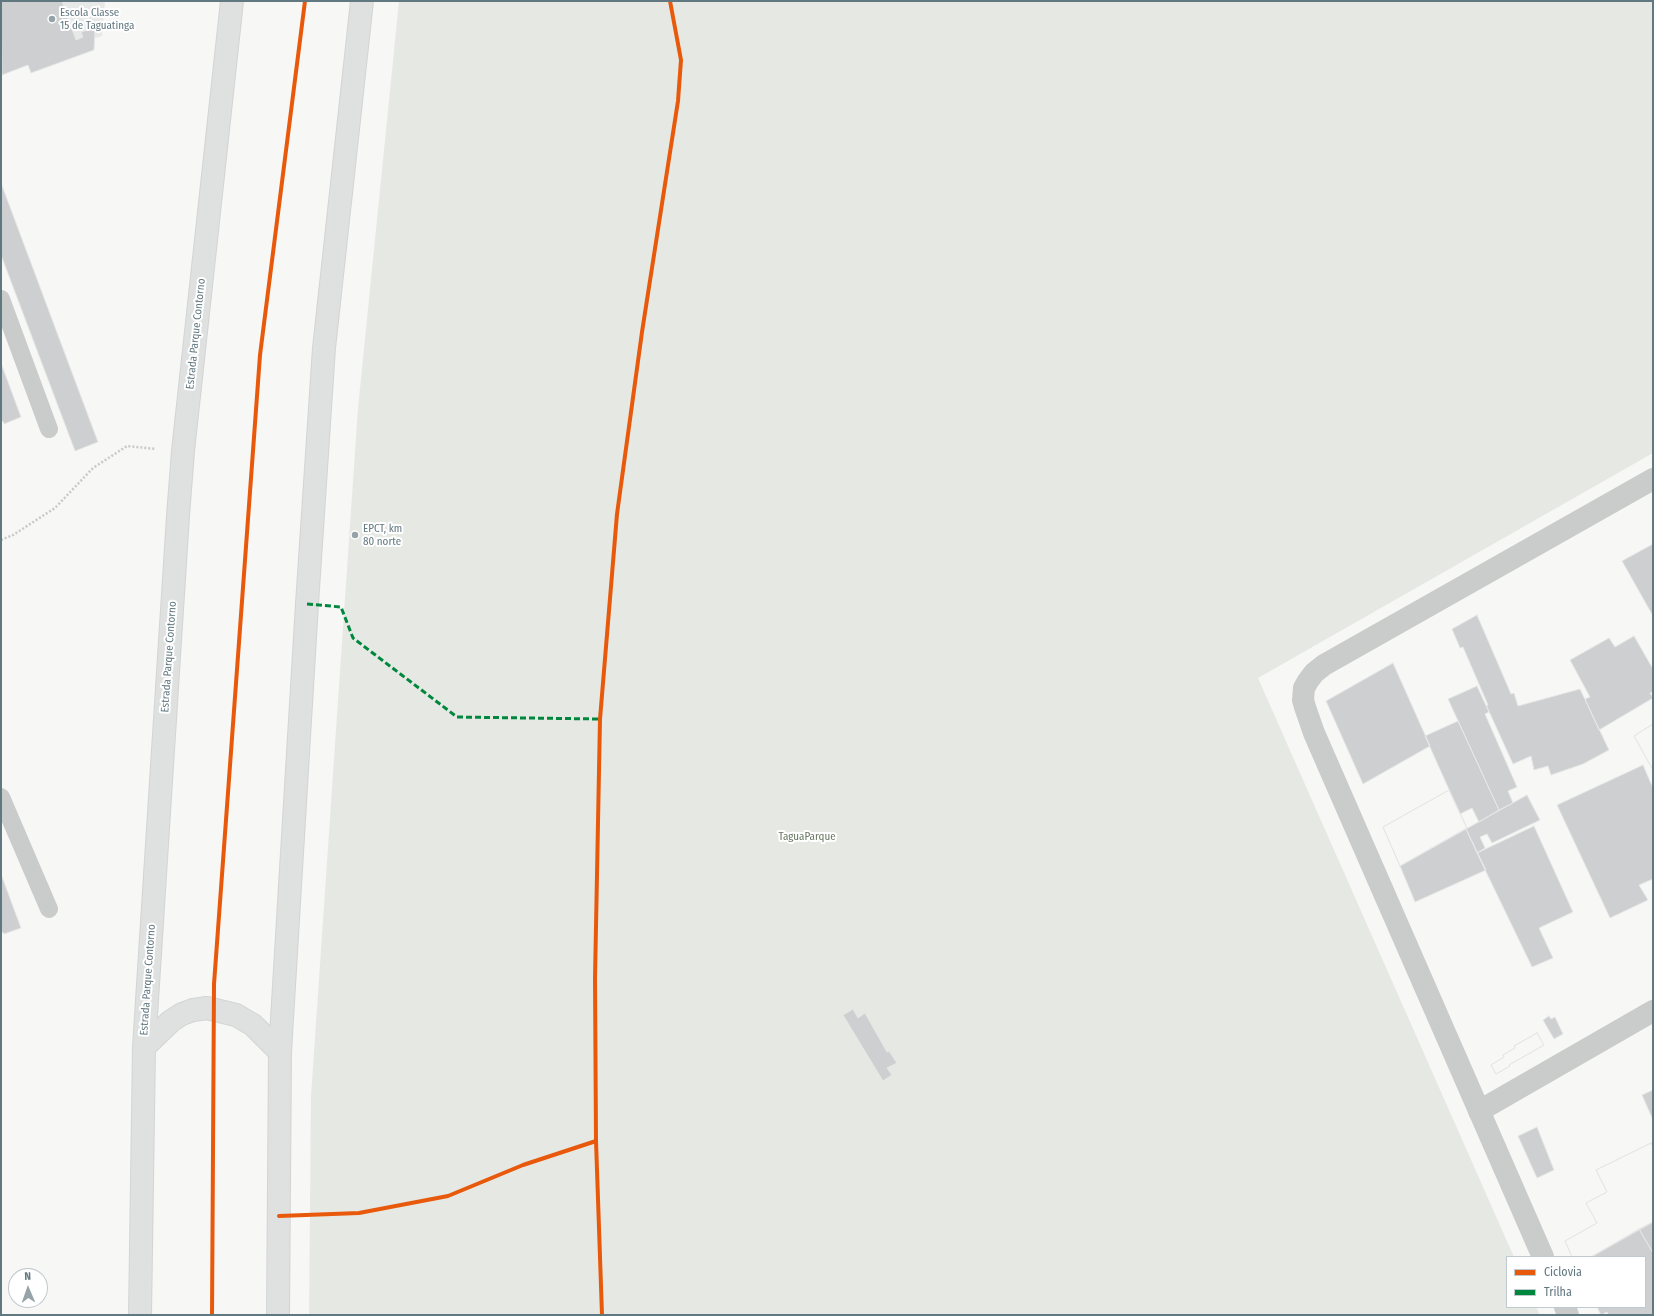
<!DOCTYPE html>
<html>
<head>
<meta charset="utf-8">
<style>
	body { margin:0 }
	#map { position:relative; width:1654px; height:1316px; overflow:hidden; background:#f7f7f6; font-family:"Fira Sans Condensed",sans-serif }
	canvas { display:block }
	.frame { position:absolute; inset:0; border:2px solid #627881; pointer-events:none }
	.legend { position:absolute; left:1506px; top:1256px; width:140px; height:52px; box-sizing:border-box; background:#fff; border:1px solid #c0c9cd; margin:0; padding:5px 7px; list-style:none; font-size:12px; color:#627881 }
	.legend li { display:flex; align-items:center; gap:8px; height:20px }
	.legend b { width:20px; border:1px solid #c0c9cd }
	.north { position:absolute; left:8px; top:1268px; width:40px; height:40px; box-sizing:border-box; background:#fff; border:1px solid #c0c9cd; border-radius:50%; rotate:358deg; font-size:11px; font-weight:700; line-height:16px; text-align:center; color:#627881 }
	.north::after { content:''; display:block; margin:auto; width:14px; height:18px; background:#96a4aa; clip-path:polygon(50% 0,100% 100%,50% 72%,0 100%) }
</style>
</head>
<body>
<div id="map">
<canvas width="1654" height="1316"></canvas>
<div class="frame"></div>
<ul class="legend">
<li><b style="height:5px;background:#e8590c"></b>Ciclovia</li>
<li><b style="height:5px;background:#00873e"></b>Trilha</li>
</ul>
<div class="north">N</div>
</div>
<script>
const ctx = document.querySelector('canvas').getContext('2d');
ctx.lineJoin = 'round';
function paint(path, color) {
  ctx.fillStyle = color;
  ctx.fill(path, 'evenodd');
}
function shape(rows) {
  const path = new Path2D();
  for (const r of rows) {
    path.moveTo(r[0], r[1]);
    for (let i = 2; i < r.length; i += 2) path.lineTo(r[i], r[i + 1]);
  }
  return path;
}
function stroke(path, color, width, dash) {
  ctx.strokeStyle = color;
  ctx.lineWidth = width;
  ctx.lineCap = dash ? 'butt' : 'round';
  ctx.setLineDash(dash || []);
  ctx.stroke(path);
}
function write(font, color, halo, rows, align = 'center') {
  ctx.font = font + ' "Fira Sans Condensed",sans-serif';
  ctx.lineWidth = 4;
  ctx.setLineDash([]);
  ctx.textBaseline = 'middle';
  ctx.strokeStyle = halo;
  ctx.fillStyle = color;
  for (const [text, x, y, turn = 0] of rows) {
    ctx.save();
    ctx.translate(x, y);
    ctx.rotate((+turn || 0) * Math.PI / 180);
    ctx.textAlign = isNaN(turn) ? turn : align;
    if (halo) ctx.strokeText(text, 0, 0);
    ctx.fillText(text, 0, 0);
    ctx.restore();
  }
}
paint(shape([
	[1,1,105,1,102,36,6,66,1,52]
]), '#e7e9e8');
paint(shape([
	[399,1,1653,1,1653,453,1258,678,1514,1257,1507,1257,1507,1307,1536,1307,1540,1315,309,1315,311,1096,358,408]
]), '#e6e9e3');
const building = shape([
	[1,1,62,1,76,40,83,37,81,32,95,28,94,50,31,73,28,65,2,75,1,1],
	[1,183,98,442,75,451,1,255,1,183],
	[1,363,21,417,4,424,3,421,1,422,1,363],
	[1653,544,1653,616,1622,561,1653,544],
	[1477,615,1511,694,1514,693,1518,706,1580,689,1609,750,1583,764,1551,775,1548,766,1534,770,1531,756,1513,764,1487,707,1486,706,1488,705,1463,647,1460,648,1452,629,1477,615],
	[1634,636,1653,669,1653,692,1650,693,1653,698,1599,730,1585,699,1590,697,1570,660,1609,638,1615,647,1634,636],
	[1393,663,1430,746,1363,784,1326,701,1393,663],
	[1477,686,1489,712,1485,714,1517,787,1508,791,1513,803,1499,810,1448,699,1477,686],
	[1458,721,1499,810,1479,822,1472,808,1460,814,1425,736,1458,721],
	[1653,724,1653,770,1634,736,1653,724],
	[1653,724,1653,770,1634,736,1653,724],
	[1643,765,1653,788,1653,879,1639,885,1648,900,1610,918,1557,805,1643,765],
	[1449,790,1467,828,1400,866,1383,827,1449,790],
	[1449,790,1467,828,1400,866,1383,827,1449,790],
	[1527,795,1540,820,1492,843,1487,834,1480,837,1485,848,1477,853,1466,829,1527,795],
	[1534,826,1573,912,1539,928,1553,958,1532,967,1477,853,1534,826],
	[1466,829,1486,870,1415,902,1400,866,1466,829],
	[1,874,21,928,4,934,3,932,1,933,1,874],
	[853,1009,858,1018,865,1013,887,1052,889,1051,897,1063,887,1068,892,1075,883,1081,843,1015,853,1009],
	[1549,1016,1551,1019,1555,1017,1563,1034,1554,1039,1543,1020,1549,1016],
	[1537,1033,1544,1045,1509,1065,1510,1066,1496,1074,1491,1065,1504,1057,1503,1055,1515,1048,1514,1046,1537,1033],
	[1537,1033,1544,1045,1509,1065,1510,1066,1496,1074,1491,1065,1504,1057,1503,1055,1515,1048,1514,1046,1537,1033],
	[1653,1090,1653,1120,1642,1095,1653,1090],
	[1537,1127,1554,1170,1537,1178,1518,1136,1537,1127],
	[1651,1143,1653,1147,1653,1222,1591,1257,1572,1257,1565,1241,1597,1223,1586,1203,1607,1192,1596,1170,1651,1143],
	[1651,1143,1653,1147,1653,1222,1591,1257,1572,1257,1565,1241,1597,1223,1586,1203,1607,1192,1596,1170,1651,1143],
	[1653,1222,1653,1253,1639,1229,1653,1222],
	[1639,1229,1653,1253,1653,1315,1608,1315,1607,1312,1601,1315,1597,1307,1645,1307,1645,1257,1591,1257,1639,1229]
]);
paint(building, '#cdcfd0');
stroke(building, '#e6e6e6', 1);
const trunk = shape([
	[144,1047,171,1021,182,1014,193,1010,207,1008,236,1015,253,1025,280,1052],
	[140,1315,144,1047,178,516,183,451,232,1],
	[278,1315,280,1052,307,604,324,348,362,1]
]);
stroke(trunk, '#d3d4d4', 24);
stroke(shape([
	[1,540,13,535,55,508,93,468,127,446,156,449]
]), '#c8c9ca', 2.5, [2, 2]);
stroke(shape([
	[1,299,49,429],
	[1,797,49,909]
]), '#cacccc', 18);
stroke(shape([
	[1479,1111,1653,1011]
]), '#cacccc', 22);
stroke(shape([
	[1543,1257,1314,733,1305,707,1303,700,1304,688,1308,681,1314,673,1324,665,1653,479],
	[1565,1307,1568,1315]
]), '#cacccc', 22);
stroke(trunk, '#dfe0e0', 22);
stroke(shape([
	[307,604,341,607,353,638,457,717,600,719]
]), '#00873e', 3, [6, 3]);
stroke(shape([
	[279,1216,359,1213,448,1196,523,1165,596,1141],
	[212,1315,214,984,260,355,305,1],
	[602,1315,596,1141,595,978,600,719,617,514,642,332,678,101,681,60,670,1]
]), '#e8590c', 4);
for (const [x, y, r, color] of [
	[52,19,4,"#96a4aa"],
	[355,535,4,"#96a4aa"]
]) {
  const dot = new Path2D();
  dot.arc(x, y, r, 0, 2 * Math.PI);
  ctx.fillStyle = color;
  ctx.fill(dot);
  stroke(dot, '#fff', 1.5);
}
write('11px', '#627881', '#fff', [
	["Escola Classe",60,13],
	["15 de Taguatinga",60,26],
	["EPCT, km",363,529],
	["80 norte",363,542]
], 'left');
write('11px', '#627881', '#fff', [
	["Estrada Parque Contorno",196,334,-84],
	["Estrada Parque Contorno",169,657,-86],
	["Estrada Parque Contorno",148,980,-86]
]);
write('11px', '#697962', '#fff', [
	["TaguaParque",807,837]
]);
</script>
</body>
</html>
